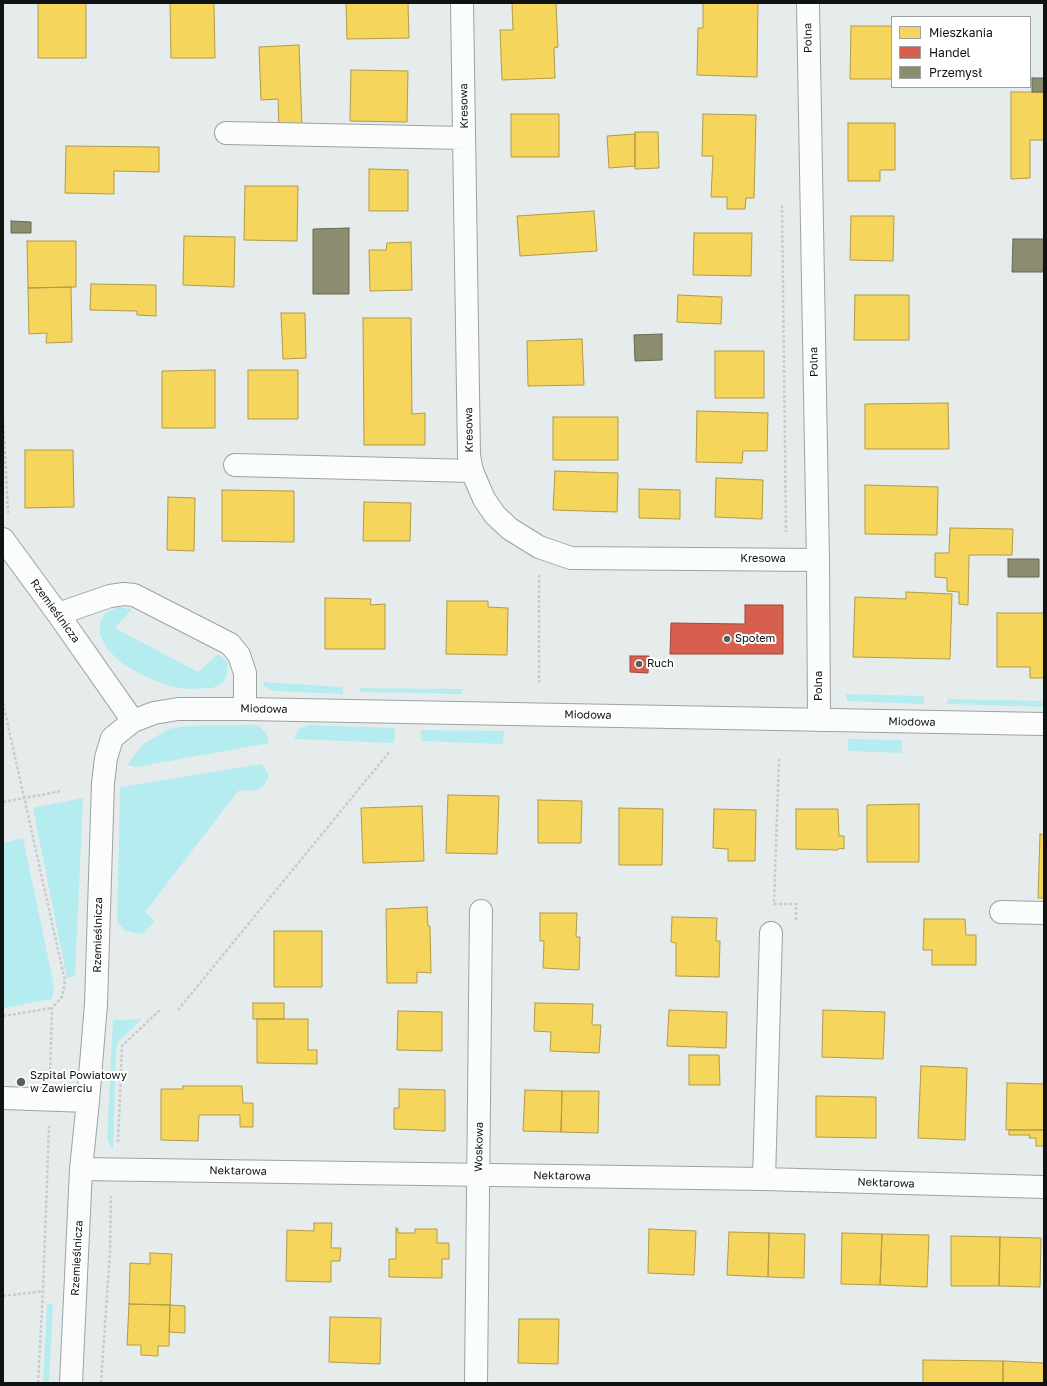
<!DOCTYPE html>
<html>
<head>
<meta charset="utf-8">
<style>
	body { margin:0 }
	#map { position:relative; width:1047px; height:1386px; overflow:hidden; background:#e6ecec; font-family:"Golos Text",sans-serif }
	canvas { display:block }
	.frame { position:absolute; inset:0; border:4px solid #0f1313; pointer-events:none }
	.legend { position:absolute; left:891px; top:16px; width:140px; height:72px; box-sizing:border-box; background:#fff; border:1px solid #9fa1a1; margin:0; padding:5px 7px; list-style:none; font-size:12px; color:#0f1313 }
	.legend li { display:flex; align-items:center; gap:8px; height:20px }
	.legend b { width:20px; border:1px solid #9fa1a1 }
</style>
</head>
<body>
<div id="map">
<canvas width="1047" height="1386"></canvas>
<div class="frame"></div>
<ul class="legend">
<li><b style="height:11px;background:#f6d55c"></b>Mieszkania</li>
<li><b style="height:11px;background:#d6604d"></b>Handel</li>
<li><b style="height:11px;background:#8c8c6e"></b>Przemysł</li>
</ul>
</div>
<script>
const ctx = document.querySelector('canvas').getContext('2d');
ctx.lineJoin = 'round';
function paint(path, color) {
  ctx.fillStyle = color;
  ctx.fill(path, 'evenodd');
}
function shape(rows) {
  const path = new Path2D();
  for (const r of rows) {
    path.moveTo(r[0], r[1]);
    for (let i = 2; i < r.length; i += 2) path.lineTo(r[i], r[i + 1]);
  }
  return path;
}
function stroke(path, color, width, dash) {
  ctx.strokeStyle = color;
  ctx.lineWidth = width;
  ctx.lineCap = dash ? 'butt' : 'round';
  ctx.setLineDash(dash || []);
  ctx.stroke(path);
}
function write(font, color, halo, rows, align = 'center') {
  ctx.font = font + ' "Golos Text",sans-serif';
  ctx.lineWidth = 4;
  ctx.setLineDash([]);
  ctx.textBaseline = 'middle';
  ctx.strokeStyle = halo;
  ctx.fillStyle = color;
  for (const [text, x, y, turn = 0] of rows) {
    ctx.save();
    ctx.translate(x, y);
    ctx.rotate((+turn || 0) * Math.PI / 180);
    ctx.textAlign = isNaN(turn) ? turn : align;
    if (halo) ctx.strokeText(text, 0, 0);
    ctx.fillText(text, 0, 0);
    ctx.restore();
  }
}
paint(shape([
	[118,607,132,609,115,628,198,672,218,654,228,662,227,675,223,682,213,688,186,689,166,685,144,676,122,663,108,650,100,635,100,623,105,613],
	[263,682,343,687,343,694,274,691,265,687],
	[360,688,462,689,462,694,360,692],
	[846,694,924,696,924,704,847,701],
	[948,699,1044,701,1044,707,947,704],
	[258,725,266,733,269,743,136,767,127,765,143,744,169,729,186,726],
	[309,725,395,728,394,743,294,739,300,728],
	[421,730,504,731,503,744,421,741],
	[848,739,902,740,902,753,848,751],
	[262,764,269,776,265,784,258,790,238,791,145,912,155,921,142,934,126,931,117,922,120,787],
	[83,798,75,976,67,978,33,808],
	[23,838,54,986,52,999,3,1008,3,843],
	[142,1019,119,1041,116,1048,113,1149,109,1144,107,1138,113,1020],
	[47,1304,53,1304,49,1383,43,1383]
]), '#b5ecef');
const homes = shape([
	[38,3,86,3,86,58,38,58,38,3],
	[170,3,214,3,215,58,171,58,170,3],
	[346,3,408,3,409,38,347,39,346,3],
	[512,3,556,3,558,47,554,48,555,78,502,80,500,30,513,30,512,3],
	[703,3,758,3,757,77,697,75,698,28,703,28,703,3],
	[851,26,892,26,892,79,850,79,851,26],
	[299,45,302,127,279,128,278,99,261,100,259,47,299,45],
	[351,70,408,71,407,122,350,121,351,70],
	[1011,92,1044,92,1044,140,1030,140,1030,178,1011,179,1011,92],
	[511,114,559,114,559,157,511,157,511,114],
	[703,114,756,115,754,198,746,198,745,209,727,209,727,197,711,197,713,156,702,156,703,114],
	[848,123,895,123,895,170,880,170,880,181,848,181,848,123],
	[635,132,658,132,659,168,635,169,635,132],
	[635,134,635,166,609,168,607,136,635,134],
	[66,146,159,147,159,172,114,171,114,194,65,193,66,146],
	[369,169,408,170,408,211,369,211,369,169],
	[245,186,298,186,297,241,244,240,245,186],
	[594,211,597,251,520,256,517,216,594,211],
	[851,216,894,216,893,261,850,260,851,216],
	[694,233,752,233,751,276,693,275,694,233],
	[184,236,235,237,234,287,183,285,184,236],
	[27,241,76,241,76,287,28,288,27,241],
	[411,242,412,290,370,291,369,250,386,250,387,243,411,242],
	[91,284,156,285,156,316,137,315,137,311,90,310,91,284],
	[71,287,72,342,46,343,47,333,29,334,28,288,71,287],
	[678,295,722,297,721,324,677,322,678,295],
	[855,295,909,295,909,340,854,340,855,295],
	[281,313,305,313,306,358,283,359,281,313],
	[363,318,411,318,412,414,425,413,425,445,364,445,363,318],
	[582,339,584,385,528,386,527,341,582,339],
	[715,351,764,351,764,398,715,398,715,351],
	[215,370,215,428,162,428,162,371,215,370],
	[248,370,298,370,298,419,248,419,248,370],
	[948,403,949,449,865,449,865,404,948,403],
	[697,411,768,413,767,451,743,451,742,463,696,462,697,411],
	[553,417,618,417,618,460,553,460,553,417],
	[25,450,73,450,74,507,25,508,25,450],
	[555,471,618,473,617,512,553,510,555,471],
	[716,478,763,480,762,519,715,517,716,478],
	[865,485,938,487,937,535,865,534,865,485],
	[639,489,680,490,680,519,639,518,639,489],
	[222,490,294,491,294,542,222,541,222,490],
	[168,497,195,498,194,551,167,550,168,497],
	[364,502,411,503,410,541,363,541,364,502],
	[950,528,1013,529,1012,555,969,555,968,605,959,604,959,592,947,591,947,578,935,577,935,553,949,553,950,528],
	[906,592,952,594,950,659,853,657,855,597,906,599,906,592],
	[325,598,371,599,370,605,385,604,385,649,325,649,325,598],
	[447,601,488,601,488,607,508,608,507,655,446,654,447,601],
	[997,613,1044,613,1044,678,1030,678,1030,667,997,667,997,613],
	[448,795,499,796,497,854,446,853,448,795],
	[538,800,582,801,581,843,538,843,538,800],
	[919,804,919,862,867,862,867,805,919,804],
	[422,806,424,861,363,863,361,808,422,806],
	[619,808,663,809,662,865,619,865,619,808],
	[714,809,756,810,755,861,728,861,728,849,713,848,714,809],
	[796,809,838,809,839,836,844,836,844,849,839,848,838,850,796,849,796,809],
	[1040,834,1044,835,1044,898,1038,898,1040,834],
	[427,907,428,926,430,926,431,973,417,972,417,983,387,983,386,909,427,907],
	[540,913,577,913,576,937,580,937,579,970,543,968,544,941,540,941,540,913],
	[672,917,717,918,716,941,720,941,719,977,676,976,676,943,671,942,672,917],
	[924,919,965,919,966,935,976,935,976,965,932,965,932,950,923,950,924,919],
	[274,931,322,931,322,987,274,987,274,931],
	[253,1003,284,1003,284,1019,253,1019,253,1003],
	[535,1003,593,1004,592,1025,601,1025,599,1053,550,1051,551,1032,534,1031,535,1003],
	[669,1010,727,1012,726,1048,667,1046,669,1010],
	[823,1010,885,1012,883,1059,822,1057,823,1010],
	[398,1011,442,1012,442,1051,397,1050,398,1011],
	[257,1019,308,1019,308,1050,317,1050,317,1064,257,1063,257,1019],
	[689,1055,719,1055,720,1085,689,1085,689,1055],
	[921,1066,967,1068,965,1140,918,1138,921,1066],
	[1007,1083,1044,1084,1044,1130,1006,1130,1007,1083],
	[183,1086,242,1086,243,1103,253,1103,253,1127,240,1127,240,1115,199,1115,198,1141,161,1140,161,1089,183,1089,183,1086],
	[399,1089,445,1090,445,1131,394,1129,394,1108,399,1108,399,1089],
	[525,1090,562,1091,561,1132,523,1131,525,1090],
	[562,1091,599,1091,598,1133,561,1132,562,1091],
	[816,1096,876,1097,876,1138,816,1137,816,1096],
	[1009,1130,1044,1130,1044,1146,1036,1146,1036,1138,1029,1138,1030,1135,1009,1135,1009,1130],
	[314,1223,332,1223,331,1248,341,1248,340,1261,331,1261,331,1282,286,1281,287,1230,314,1231,314,1223],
	[396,1228,398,1229,398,1233,415,1233,415,1229,437,1229,437,1243,449,1243,449,1259,442,1259,442,1278,389,1277,389,1259,396,1259,396,1228],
	[649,1229,696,1231,694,1275,648,1273,649,1229],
	[729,1232,769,1233,768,1277,727,1275,729,1232],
	[769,1233,805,1234,804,1278,768,1277,769,1233],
	[842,1233,882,1234,880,1285,841,1284,842,1233],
	[882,1234,929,1235,927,1287,880,1285,882,1234],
	[951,1236,1000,1237,999,1286,951,1286,951,1236],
	[1000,1237,1041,1238,1040,1287,999,1286,1000,1237],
	[150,1253,172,1254,170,1305,129,1304,130,1263,150,1264,150,1253],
	[129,1304,170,1305,169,1346,158,1346,158,1356,141,1355,141,1345,127,1345,129,1304],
	[170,1305,185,1306,185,1333,169,1332,170,1305],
	[330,1317,381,1318,380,1364,329,1362,330,1317],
	[519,1319,559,1319,558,1364,518,1363,519,1319],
	[923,1360,1003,1361,1003,1383,923,1383,923,1360],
	[1003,1361,1044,1363,1044,1383,1003,1383,1003,1361]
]);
paint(homes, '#f6d55c');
stroke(homes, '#b19b46', 1);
const shops = shape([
	[745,605,783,605,783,654,670,654,671,623,745,624,745,605],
	[630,656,649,656,648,673,630,672,630,656]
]);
paint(shops, '#d6604d');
stroke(shops, '#9a493c', 1);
const industry = shape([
	[1032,78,1044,78,1044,92,1032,92,1032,78],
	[11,221,31,222,31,233,11,233,11,221],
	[349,228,349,294,313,294,313,229,349,228],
	[1013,239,1044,239,1043,272,1012,272,1013,239],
	[662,334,662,360,635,361,634,335,662,334],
	[1008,559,1039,559,1039,577,1008,577,1008,559]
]);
paint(industry, '#8c8c6e');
stroke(industry, '#666853', 1);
const minor = shape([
	[462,3,469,456,472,471,484,499,495,515,510,529,539,547,571,558,818,560],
	[808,3,818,560,819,720],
	[226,133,464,138],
	[235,465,472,471],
	[3,539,58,614,133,721],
	[58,614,110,596,124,594,134,595,230,644,239,655,245,673,245,709],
	[1001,912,1044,913],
	[3,1098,88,1101],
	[81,1169,764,1179,1044,1187],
	[764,1179,771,933],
	[71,1383,81,1169,88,1101,96,1004,103,783,106,758,112,738,133,721,154,713,178,709,245,709,1044,724],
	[476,1383,481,911]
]);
stroke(minor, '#9da2a2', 24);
stroke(shape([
	[782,205,786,532],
	[3,416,8,513],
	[539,683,539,575],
	[3,703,65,981,62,997,52,1008,50,1073],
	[779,759,774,904,796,904,796,921],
	[3,802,62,791],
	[178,1010,390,751],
	[3,1016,52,1008],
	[118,1142,122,1046,161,1009],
	[3,1296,43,1291],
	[38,1383,43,1291,49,1126],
	[101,1383,110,1251,111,1196]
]), '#c9cccc', 2.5, [3, 2]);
stroke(minor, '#fbfcfc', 22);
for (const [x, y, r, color] of [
	[727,639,4,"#5a5f5f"],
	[639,664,4,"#5a5f5f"],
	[21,1082,5,"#5a5f5f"]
]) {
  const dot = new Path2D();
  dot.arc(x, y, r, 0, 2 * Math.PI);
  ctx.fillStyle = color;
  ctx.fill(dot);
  stroke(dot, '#fff', 1.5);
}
write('11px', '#0f1313', '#fff', [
	["Polna",808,38,-91],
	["Kresowa",464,106,-91],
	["Polna",814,362,-91],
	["Kresowa",469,430,-91],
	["Kresowa",763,559],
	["Rzemieślnicza",55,611,54],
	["Polna",819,686,-90],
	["Miodowa",264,709,1],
	["Miodowa",588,715,1],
	["Miodowa",912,722,1],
	["Rzemieślnicza",98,935,-89],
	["Woskowa",479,1147,-89],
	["Nektarowa",238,1171,1],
	["Nektarowa",562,1176,1],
	["Nektarowa",886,1183,2],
	["Rzemieślnicza",77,1258,-87]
]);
write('11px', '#0f1313', '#fff', [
	["Społem",735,639],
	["Ruch",647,664],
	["Szpital Powiatowy",30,1076],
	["w Zawierciu",30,1089]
], 'left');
</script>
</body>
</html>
